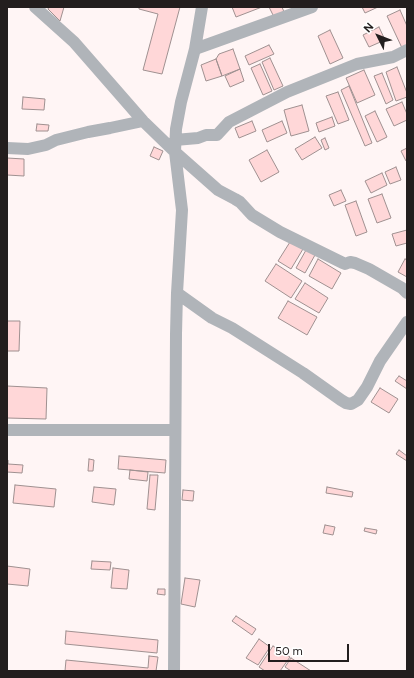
<!DOCTYPE html>
<html>
<head>
<meta charset="utf-8">
<style>
	body { margin:0 }
	#map { position:relative; width:414px; height:678px; overflow:hidden; background:#fff5f5; font-family:Figtree,sans-serif }
	canvas { display:block }
	.frame { position:absolute; inset:0; border:8px solid #231e1e; pointer-events:none }
	.north { position:absolute; left:358px; top:16px; width:40px; height:40px; -webkit-text-stroke:3px #fff; paint-order:stroke; rotate:312deg; font-size:11px; font-weight:700; line-height:16px; text-align:center; color:#231e1e }
	.north::after { content:''; display:block; margin:auto; width:14px; height:18px; background:#231e1e; clip-path:polygon(50% 0,100% 100%,50% 72%,0 100%) }
	.scale { position:absolute; left:268px; top:644px; width:81px; height:18px; box-sizing:border-box; border:2px solid #231e1e; border-top:0; padding-left:5px; font-size:12px; line-height:14px; white-space:nowrap; color:#231e1e; -webkit-text-stroke:3px #fff; paint-order:stroke }
</style>
</head>
<body>
<div id="map">
<canvas width="414" height="678"></canvas>
<div class="frame"></div>
<div class="north">N</div>
<div class="scale">50 m</div>
</div>
<script>
const ctx = document.querySelector('canvas').getContext('2d');
ctx.lineJoin = 'round';
function paint(path, color) {
  ctx.fillStyle = color;
  ctx.fill(path, 'evenodd');
}
function shape(rows) {
  const path = new Path2D();
  for (const r of rows) {
    path.moveTo(r[0], r[1]);
    for (let i = 2; i < r.length; i += 2) path.lineTo(r[i], r[i + 1]);
  }
  return path;
}
function stroke(path, color, width, dash) {
  ctx.strokeStyle = color;
  ctx.lineWidth = width;
  ctx.lineCap = dash ? 'butt' : 'round';
  ctx.setLineDash(dash || []);
  ctx.stroke(path);
}
const building = shape([
	[49,7,64,7,60,21,48,9,49,7],
	[139,7,180,7,162,74,143,70,158,14,139,9,139,7],
	[232,7,262,7,236,17,232,7],
	[269,7,282,7,284,12,274,17,269,7],
	[362,7,378,7,365,13,362,7],
	[400,10,407,26,407,45,402,48,387,16,400,10],
	[379,27,385,40,369,47,363,35,379,27],
	[330,30,343,58,330,64,318,36,330,30],
	[269,45,274,54,249,65,245,56,269,45],
	[233,49,240,69,222,76,216,59,219,54,233,49],
	[270,58,283,86,274,90,262,62,270,58],
	[216,59,222,76,206,81,201,65,216,59],
	[260,64,272,91,263,95,251,68,260,64],
	[397,67,407,93,407,97,396,101,386,72,397,67],
	[240,69,244,81,230,87,225,76,240,69],
	[364,70,375,95,357,103,346,78,364,70],
	[382,73,393,100,386,104,374,76,382,73],
	[349,86,372,143,365,146,341,90,349,86],
	[338,92,349,120,338,124,326,96,338,92],
	[23,97,45,99,44,110,22,109,23,97],
	[402,102,407,114,407,120,394,126,386,109,402,102],
	[302,105,309,131,291,136,284,110,302,105],
	[375,111,387,137,377,142,365,116,375,111],
	[332,117,335,126,319,132,316,123,332,117],
	[252,121,256,131,239,138,235,128,252,121],
	[282,121,287,133,267,142,262,130,282,121],
	[37,124,49,125,48,131,36,131,37,124],
	[315,137,322,148,302,160,295,149,315,137],
	[325,138,329,148,325,150,321,140,325,138],
	[154,147,163,151,159,160,150,156,154,147],
	[407,148,407,160,406,161,401,151,407,148],
	[267,150,279,172,261,182,249,160,267,150],
	[7,158,24,159,24,176,7,175,7,158],
	[396,167,401,180,390,184,385,172,396,167],
	[382,173,387,185,371,193,365,181,382,173],
	[341,190,346,201,334,206,329,195,341,190],
	[382,194,391,218,377,223,368,199,382,194],
	[356,201,367,232,356,236,345,205,356,201],
	[407,230,407,243,396,246,392,234,407,230],
	[290,242,303,249,291,269,278,261,290,242],
	[306,250,315,255,305,273,296,268,306,250],
	[318,259,341,273,332,289,309,276,318,259],
	[405,259,407,260,407,277,398,272,405,259],
	[276,264,302,281,291,298,265,281,276,264],
	[305,283,328,298,319,313,295,299,305,283],
	[288,301,317,317,307,335,278,318,288,301],
	[7,321,20,321,19,351,7,351,7,321],
	[399,376,407,381,407,389,395,381,399,376],
	[7,386,47,388,46,419,7,418,7,386],
	[380,388,398,399,389,413,371,402,380,388],
	[399,450,407,456,407,461,396,454,399,450],
	[119,456,166,460,165,473,118,469,119,456],
	[89,459,94,460,93,471,88,471,89,459],
	[7,460,8,460,8,464,23,465,22,473,7,472,7,460],
	[130,470,148,472,147,481,129,479,130,470],
	[150,475,158,475,155,510,147,509,150,475],
	[15,485,56,489,54,507,13,503,15,485],
	[94,487,116,489,114,505,92,502,94,487],
	[327,487,353,492,352,497,326,493,327,487],
	[183,490,194,491,193,501,182,500,183,490],
	[325,525,335,527,333,535,323,533,325,525],
	[365,528,377,530,376,534,364,531,365,528],
	[92,561,111,562,110,570,91,569,92,561],
	[7,566,30,569,28,586,7,584,7,566],
	[113,568,129,570,127,589,111,588,113,568],
	[185,578,200,580,195,607,181,604,185,578],
	[158,589,165,589,165,595,157,594,158,589],
	[236,616,256,629,252,635,232,621,236,616],
	[66,631,158,640,157,653,65,644,66,631],
	[259,639,270,647,258,665,246,658,259,639],
	[273,646,290,657,280,671,265,671,259,667,273,646],
	[149,656,158,657,156,671,65,671,66,660,148,668,149,656],
	[291,658,311,671,291,671,285,667,291,658]
]);
paint(building, '#ffd7d8');
stroke(building, '#9f9090', 1);
stroke(shape([
	[35,7,74,42,143,121,175,152,218,190,235,199,240,202,252,215,280,232,343,263,345,264,350,262,355,263,369,269,402,288,407,293],
	[195,49,312,7],
	[175,140,198,138,206,135,217,135,229,122,287,92,357,64,393,57,407,50],
	[7,148,28,149,46,145,56,140,88,132,110,128,143,121],
	[177,293,212,318,232,328,262,347,303,373,341,400,346,403,351,404,358,400,367,387,380,361,407,322],
	[7,430,175,430],
	[174,671,176,334,177,293,182,210,175,152,176,129,181,102,195,49,202,7]
]), '#b0b4b9', 12);
</script>
</body>
</html>
